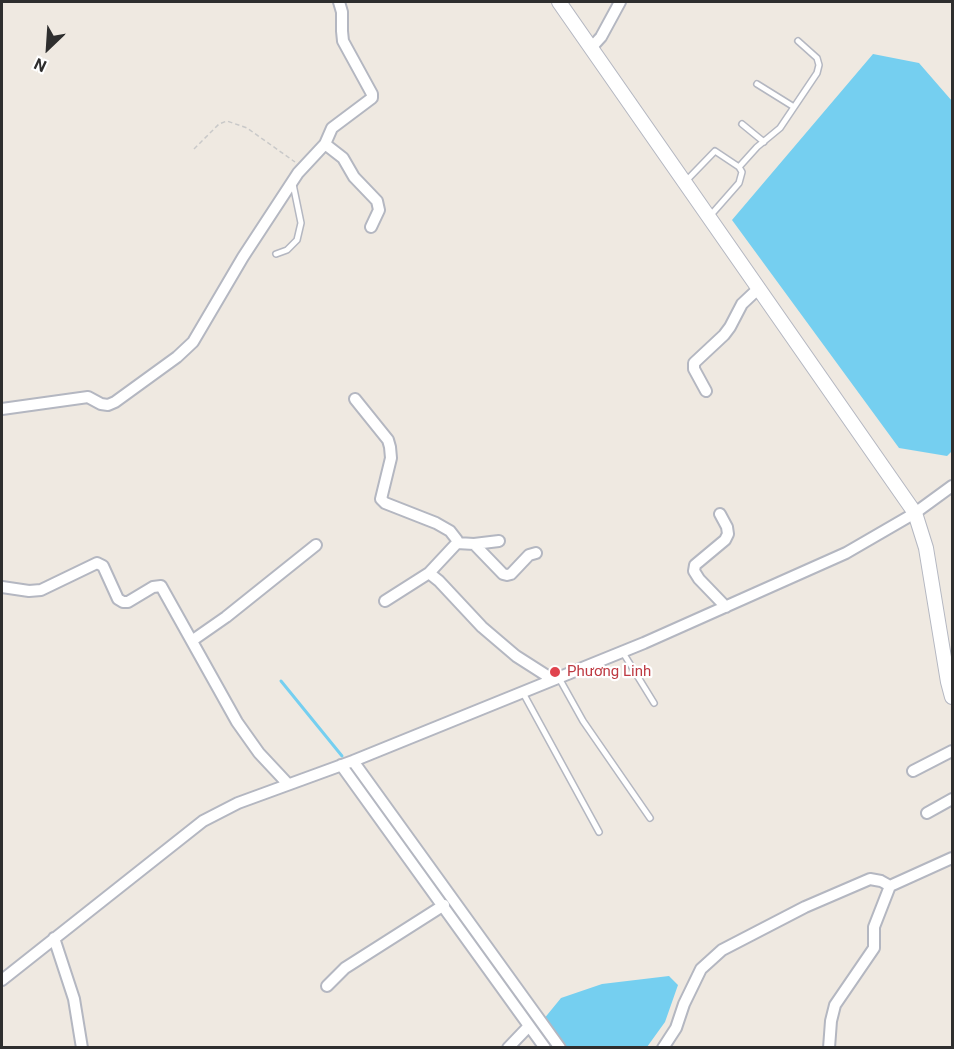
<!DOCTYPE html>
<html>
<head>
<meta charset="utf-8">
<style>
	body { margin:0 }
	#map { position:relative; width:954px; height:1049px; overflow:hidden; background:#efe9e1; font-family:Roboto,sans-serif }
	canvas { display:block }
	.frame { position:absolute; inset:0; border:3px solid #2e2e2e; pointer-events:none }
	.north { position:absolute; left:18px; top:18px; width:60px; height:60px; -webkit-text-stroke:4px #fff; paint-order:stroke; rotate:205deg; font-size:16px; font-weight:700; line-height:24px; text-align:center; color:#2e2e2e }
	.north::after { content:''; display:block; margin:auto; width:21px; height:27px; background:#2e2e2e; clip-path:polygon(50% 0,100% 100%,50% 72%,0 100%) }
</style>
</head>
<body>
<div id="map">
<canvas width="954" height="1049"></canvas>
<div class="frame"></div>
<div class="north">N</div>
</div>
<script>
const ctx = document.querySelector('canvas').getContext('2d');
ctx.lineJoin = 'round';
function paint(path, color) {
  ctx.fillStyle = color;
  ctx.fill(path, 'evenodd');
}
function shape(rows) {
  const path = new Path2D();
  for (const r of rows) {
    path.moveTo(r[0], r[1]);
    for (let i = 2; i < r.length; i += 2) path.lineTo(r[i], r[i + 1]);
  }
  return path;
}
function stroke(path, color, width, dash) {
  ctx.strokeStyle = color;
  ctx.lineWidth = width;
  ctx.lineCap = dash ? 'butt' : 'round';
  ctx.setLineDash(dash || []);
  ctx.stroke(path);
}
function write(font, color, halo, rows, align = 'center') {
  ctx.font = font + ' Roboto,sans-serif';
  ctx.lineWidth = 4.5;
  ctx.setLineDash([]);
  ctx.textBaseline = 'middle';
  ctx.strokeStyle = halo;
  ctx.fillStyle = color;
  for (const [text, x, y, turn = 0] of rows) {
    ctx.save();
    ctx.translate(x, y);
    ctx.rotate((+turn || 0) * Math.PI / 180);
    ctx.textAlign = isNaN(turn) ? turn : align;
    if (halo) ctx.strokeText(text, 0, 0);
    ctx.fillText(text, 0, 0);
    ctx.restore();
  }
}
paint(shape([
	[873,54,919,63,952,101,952,451,947,456,899,448,732,220],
	[669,976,678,985,665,1022,647,1047,562,1047,543,1020,561,998,602,984]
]), '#75cff0');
stroke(shape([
	[281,681,342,756],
	[349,765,510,988]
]), '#75cff0', 3);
const service = shape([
	[757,84,794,107],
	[742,124,764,142],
	[739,167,757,147,780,128,817,73,819,65,817,58,798,41],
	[686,181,715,151,739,167,742,172,739,183,710,216],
	[276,254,287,250,297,240,301,223,293,184],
	[622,651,654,703],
	[559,678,583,721,650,818],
	[522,691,599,832]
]);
const minor = shape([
	[591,48,601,37,620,2],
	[325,144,343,158,354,177,377,201,379,210,371,227],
	[706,391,694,369,694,363,724,335,730,327,742,304,759,288],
	[355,399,388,440,390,447,391,458,381,499,385,503,436,523,450,531,457,540,457,543,429,573,385,601],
	[2,409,88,397,101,404,108,405,115,402,177,357,193,342,243,257,298,173,325,144,332,128,372,98,372,94,343,41,342,31,342,12,339,2],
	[720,514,727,527,728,534,725,540,695,565,694,571,699,579,726,607],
	[457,543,474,544,503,574,507,575,511,574,529,555,536,553],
	[474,544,499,541],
	[429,573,439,581,482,627,516,656,552,679],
	[2,587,29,591,41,590,97,563,103,566,118,599,123,602,128,602,153,587,161,586,237,722,259,753,288,784],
	[193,640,226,617,316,545],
	[353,761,560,1048],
	[341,765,545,1048],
	[913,771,952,751],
	[927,813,952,799],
	[54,938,74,999,82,1048],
	[2,980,203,821,238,803,353,761,644,643,846,553,915,513,952,486],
	[327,986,345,968,444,905],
	[508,1048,529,1026],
	[663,1048,676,1028,684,1004,701,969,722,950,805,907,870,879,881,881,890,886],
	[829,1048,831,1021,835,1005,874,948,874,927,890,886,952,858]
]);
const tertiary = shape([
	[559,2,915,513,926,548,948,682,952,697]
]);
stroke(service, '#b4b7c1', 8);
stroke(minor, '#b4b7c1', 14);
stroke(tertiary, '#b4b7c1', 16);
stroke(shape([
	[194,149,219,124,227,121,247,128,295,162]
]), '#c9c9c9', 1.5, [4.5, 3]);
stroke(service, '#fff', 5);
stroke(minor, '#fff', 10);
stroke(tertiary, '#fff', 14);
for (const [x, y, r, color] of [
	[555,672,6,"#e0444e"]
]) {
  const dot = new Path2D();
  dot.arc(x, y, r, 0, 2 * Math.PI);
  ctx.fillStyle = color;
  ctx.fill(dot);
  stroke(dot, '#fff', 2);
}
write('15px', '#be3a42', '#fff', [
	["Phương Linh",567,672]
], 'left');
</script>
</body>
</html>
